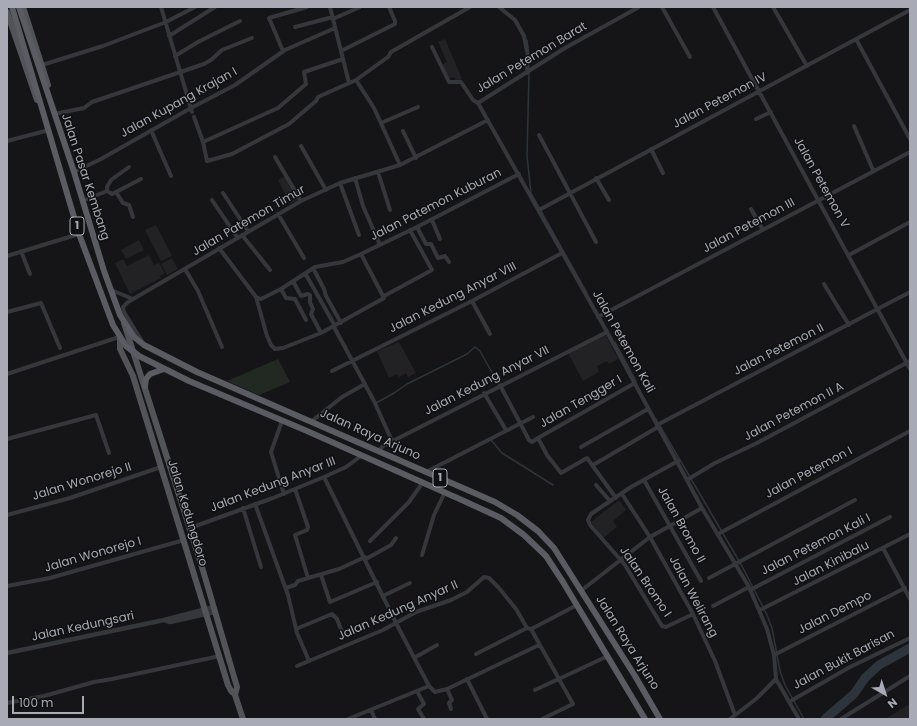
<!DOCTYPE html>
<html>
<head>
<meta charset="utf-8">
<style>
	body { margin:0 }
	#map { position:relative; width:917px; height:726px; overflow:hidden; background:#151517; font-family:Poppins,sans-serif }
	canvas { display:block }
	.frame { position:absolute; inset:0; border:8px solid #a8abb6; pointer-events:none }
	.north { position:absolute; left:865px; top:674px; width:40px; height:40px; -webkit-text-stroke:3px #101012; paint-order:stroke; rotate:141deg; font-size:11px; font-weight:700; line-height:16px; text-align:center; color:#a8abb6 }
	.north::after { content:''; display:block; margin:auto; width:14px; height:18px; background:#a8abb6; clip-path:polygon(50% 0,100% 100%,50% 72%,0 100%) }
	.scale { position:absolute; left:12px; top:696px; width:72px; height:18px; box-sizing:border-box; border:2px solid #a8abb6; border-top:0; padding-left:5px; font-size:12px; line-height:14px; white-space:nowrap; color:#a8abb6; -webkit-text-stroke:3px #101012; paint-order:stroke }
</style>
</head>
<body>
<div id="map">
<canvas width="917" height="726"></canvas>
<div class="frame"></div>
<div class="north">N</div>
<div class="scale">100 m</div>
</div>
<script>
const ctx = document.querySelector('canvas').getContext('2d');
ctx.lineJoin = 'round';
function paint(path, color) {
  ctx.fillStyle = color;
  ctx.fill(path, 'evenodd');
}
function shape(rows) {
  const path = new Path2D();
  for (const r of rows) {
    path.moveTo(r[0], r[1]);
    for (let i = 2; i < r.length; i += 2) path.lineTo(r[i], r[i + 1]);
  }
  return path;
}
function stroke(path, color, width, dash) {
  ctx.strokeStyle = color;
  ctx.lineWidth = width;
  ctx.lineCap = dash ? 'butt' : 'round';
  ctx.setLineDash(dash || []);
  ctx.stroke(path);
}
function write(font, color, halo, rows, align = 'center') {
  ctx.font = font + ' Poppins,sans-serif';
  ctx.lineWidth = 3;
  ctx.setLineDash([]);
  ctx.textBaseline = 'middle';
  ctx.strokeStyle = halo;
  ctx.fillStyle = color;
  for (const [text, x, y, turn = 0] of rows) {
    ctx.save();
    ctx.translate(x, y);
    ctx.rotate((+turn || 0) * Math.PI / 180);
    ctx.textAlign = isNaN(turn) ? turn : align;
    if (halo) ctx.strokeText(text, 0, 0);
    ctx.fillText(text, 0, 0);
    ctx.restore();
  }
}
paint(shape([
	[445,39,462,79,456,81,454,77,448,79,442,65,447,62,438,42],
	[286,176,298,200,290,204,278,180],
	[156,225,172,256,161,261,145,230],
	[139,240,144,250,126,259,121,250],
	[149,255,154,265,159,263,165,273,160,276,161,278,130,294,115,263,123,259,127,266],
	[172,258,178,269,167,275,161,264],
	[605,334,618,359,609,364,607,361,597,366,599,372,583,381,568,353],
	[399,342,416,373,408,377,406,373,399,377,397,374,389,378,377,351],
	[619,500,626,510,613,521,617,527,603,538,591,522],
	[910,704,910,719,885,719]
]), '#222124');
paint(shape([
	[278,359,290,382,259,395,227,381]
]), '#222923');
stroke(shape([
	[527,40,528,48],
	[529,72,527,156,531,193,587,293],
	[615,342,636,381],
	[376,403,394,393,407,384,467,354,475,347,480,351,499,385],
	[656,419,742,566,767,615,772,628,780,671,785,685,804,719],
	[491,440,502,453,553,485]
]), '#2e343c', 1.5);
stroke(shape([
	[825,719,854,694,865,678,879,665,910,648]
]), '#2e343c', 9);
stroke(shape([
	[161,7,192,112],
	[330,7,349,83],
	[499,7,515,20,524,36,528,56,527,73],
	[662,7,690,57],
	[713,7,910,369],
	[773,7,807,66],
	[333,19,360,7],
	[295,27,333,17],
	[169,36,215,7],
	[856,39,910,139],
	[432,47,449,82,461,82,473,100,478,103,607,332,702,508,749,587,767,629,774,655,776,679,799,719],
	[283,51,269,18,307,7],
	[341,51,395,24,395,21,389,7],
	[175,56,198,42,240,21],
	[42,65,103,46,166,22,195,7],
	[356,80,374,108,400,165],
	[478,103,565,48,639,7],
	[54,114,84,108,92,102,204,64,211,60,222,50,252,38],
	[194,117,203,142,207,161,232,154,289,124,316,101,318,97,356,80,388,57,391,52,470,7],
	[756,119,771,112],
	[381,123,418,107],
	[854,126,873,170],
	[151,130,171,176],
	[403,131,416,158],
	[539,135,596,242],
	[7,141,49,130],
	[203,142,278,108,306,84,304,72,343,59],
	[301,146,326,190],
	[651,149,663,173],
	[275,157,301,201],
	[74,172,101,159,191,108,235,85,285,50,335,28],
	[378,172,390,210],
	[355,178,363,206,380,245],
	[596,178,609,200],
	[340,183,359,235],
	[107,191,107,187,111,180,129,167],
	[116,192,123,203,129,205,133,217],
	[223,193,248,231],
	[212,200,237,237],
	[82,201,107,191,112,194,116,192,141,179],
	[751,209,763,230],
	[539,210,910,10],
	[278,214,304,258],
	[432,220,440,239],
	[417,227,426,244,431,244,438,258,445,256,449,262],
	[242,235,270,270],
	[219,248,256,297,261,299,281,289,315,267,343,262,361,254,417,227,519,174],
	[21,251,30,274],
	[849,255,910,222],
	[7,256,79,234],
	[313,268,324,289,326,296,341,323],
	[185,269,198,291,222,347],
	[305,273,335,326],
	[293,281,301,296,308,294,310,295,310,302,313,309,311,314,321,333],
	[824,284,849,325],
	[281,289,286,298,295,299,306,320],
	[111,290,133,299],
	[384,296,432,270,410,230],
	[256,297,267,336,271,345,275,349,283,348,321,333,384,298,361,254],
	[472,301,490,334],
	[7,312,41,303,60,348],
	[598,317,910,152],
	[334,327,374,401,392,441],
	[143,343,124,312,123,307,128,302,301,201,340,183,400,165,488,120],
	[332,371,472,301,562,253],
	[7,374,119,337],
	[500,385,529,440,532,442,538,438,547,455,561,473,587,458,616,498],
	[484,393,506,430],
	[282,421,271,452,284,494],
	[312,421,342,397,365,384],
	[657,425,910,292],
	[538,438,635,383],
	[7,439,96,415,109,453],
	[581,447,648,409],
	[379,451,383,446,607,332],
	[678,461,631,487,591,514,588,520,590,525,625,565,662,626,666,627,693,614],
	[593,465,658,427],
	[426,472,533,417],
	[324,477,396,623,429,686,435,692,447,689,539,645],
	[644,480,701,581],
	[687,480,715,463,757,443,910,361],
	[596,485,610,501],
	[295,489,308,527,307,530,295,535,308,578],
	[622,494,650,537,693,614,715,661,735,715],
	[255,504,288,595,297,633,309,661],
	[243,508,261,567],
	[7,515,70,498,161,467],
	[190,528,273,498,324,477,346,467,361,456],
	[718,534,910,431],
	[370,541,409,502,423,482],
	[883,548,910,599],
	[422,555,434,515,445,492],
	[366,559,391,545,396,538],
	[321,575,330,602,377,582],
	[709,578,855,500],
	[7,586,50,578,184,540],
	[286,588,295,585,298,581,339,569,365,557],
	[582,590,650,537,702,508],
	[750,590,890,517],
	[383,596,410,583],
	[713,606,749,587],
	[760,610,910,534],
	[296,629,332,614,337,619,342,632],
	[531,629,573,704,542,719],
	[476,654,527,628,531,629,537,626,577,605],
	[774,655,905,588],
	[414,658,437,645],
	[297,666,383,630,416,612,451,600,467,592,484,577,489,578,499,588,516,609,527,628],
	[467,679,487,719],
	[447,689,452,700,449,703,451,709],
	[535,690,608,656],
	[417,691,424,704,418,709,424,719],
	[789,702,850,667,910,638],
	[7,703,44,696,94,682,112,679,220,656],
	[371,710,375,719],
	[348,719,429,686],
	[730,719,756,699,776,679],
	[841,719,910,676]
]), '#36373c', 4);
stroke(shape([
	[164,620,170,622,215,612],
	[7,653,164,620,214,607]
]), '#36373c', 4.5);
stroke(shape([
	[23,7,48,85],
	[7,12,37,100],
	[124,323,202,567,237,687,235,695,243,719],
	[120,338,120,349,133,376,228,685,231,691,235,694]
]), '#53535a', 6);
stroke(shape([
	[12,7,79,234,113,325,126,346,139,356,189,381,307,431,464,501,501,518,524,535,546,556,563,582,645,719],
	[19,7,74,172,104,271,120,315,134,337,144,345,197,372,495,502,517,515,538,531,554,548,635,676,660,719],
	[145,386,146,379,150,374,164,369]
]), '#5b5c63', 6);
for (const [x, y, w] of [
	[77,226,14],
	[440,478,14]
]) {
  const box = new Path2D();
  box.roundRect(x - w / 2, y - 9, w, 18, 3);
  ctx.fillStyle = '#101012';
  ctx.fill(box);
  stroke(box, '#a8abb6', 1);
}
write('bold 11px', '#a8abb6', null, [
	["1",77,226],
	["1",440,478]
]);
write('12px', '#a8abb6', '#101012', [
	["Jalan Petemon Barat",532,58,-31],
	["Jalan Petemon IV",720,101,-28],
	["Jalan Kupang Krajan I",179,103,-29],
	["Jalan Pasar Kembang",85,177,72],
	["Jalan Petemon V",821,183,61],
	["Jalan Patemon Kuburan",436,205,-27],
	["Jalan Patemon Timur",249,221,-30],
	["Jalan Petemon III",749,226,-28],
	["Jalan Kedung Anyar VIII",453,298,-27],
	["Jalan Petemon Kali",623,342,61],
	["Jalan Petemon II",779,350,-27],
	["Jalan Kedung Anyar VII",487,381,-27],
	["Jalan Tengger I",581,402,-30],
	["Jalan Petemon II A",794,412,-28],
	["Jalan Raya Arjuno",370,435,24],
	["Jalan Petemon I",809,473,-28],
	["Jalan Wonorejo II",82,482,-17],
	["Jalan Kedung Anyar III",273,485,-21],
	["Jalan Kedungdoro",187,513,73],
	["Jalan Bromo II",681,525,61],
	["Jalan Petemon Kali I",816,545,-27],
	["Jalan Wonorejo I",93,555,-16],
	["Jalan Kinibalu",831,564,-27],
	["Jalan Bromo I",645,582,56],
	["Jalan Welirang",693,597,62],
	["Jalan Kedung Anyar II",398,611,-24],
	["Jalan Dempo",835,613,-27],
	["Jalan Kedungsari",83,627,-12],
	["Jalan Raya Arjuno",627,643,58],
	["Jalan Bukit Barisan",844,660,-28]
]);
</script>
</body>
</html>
